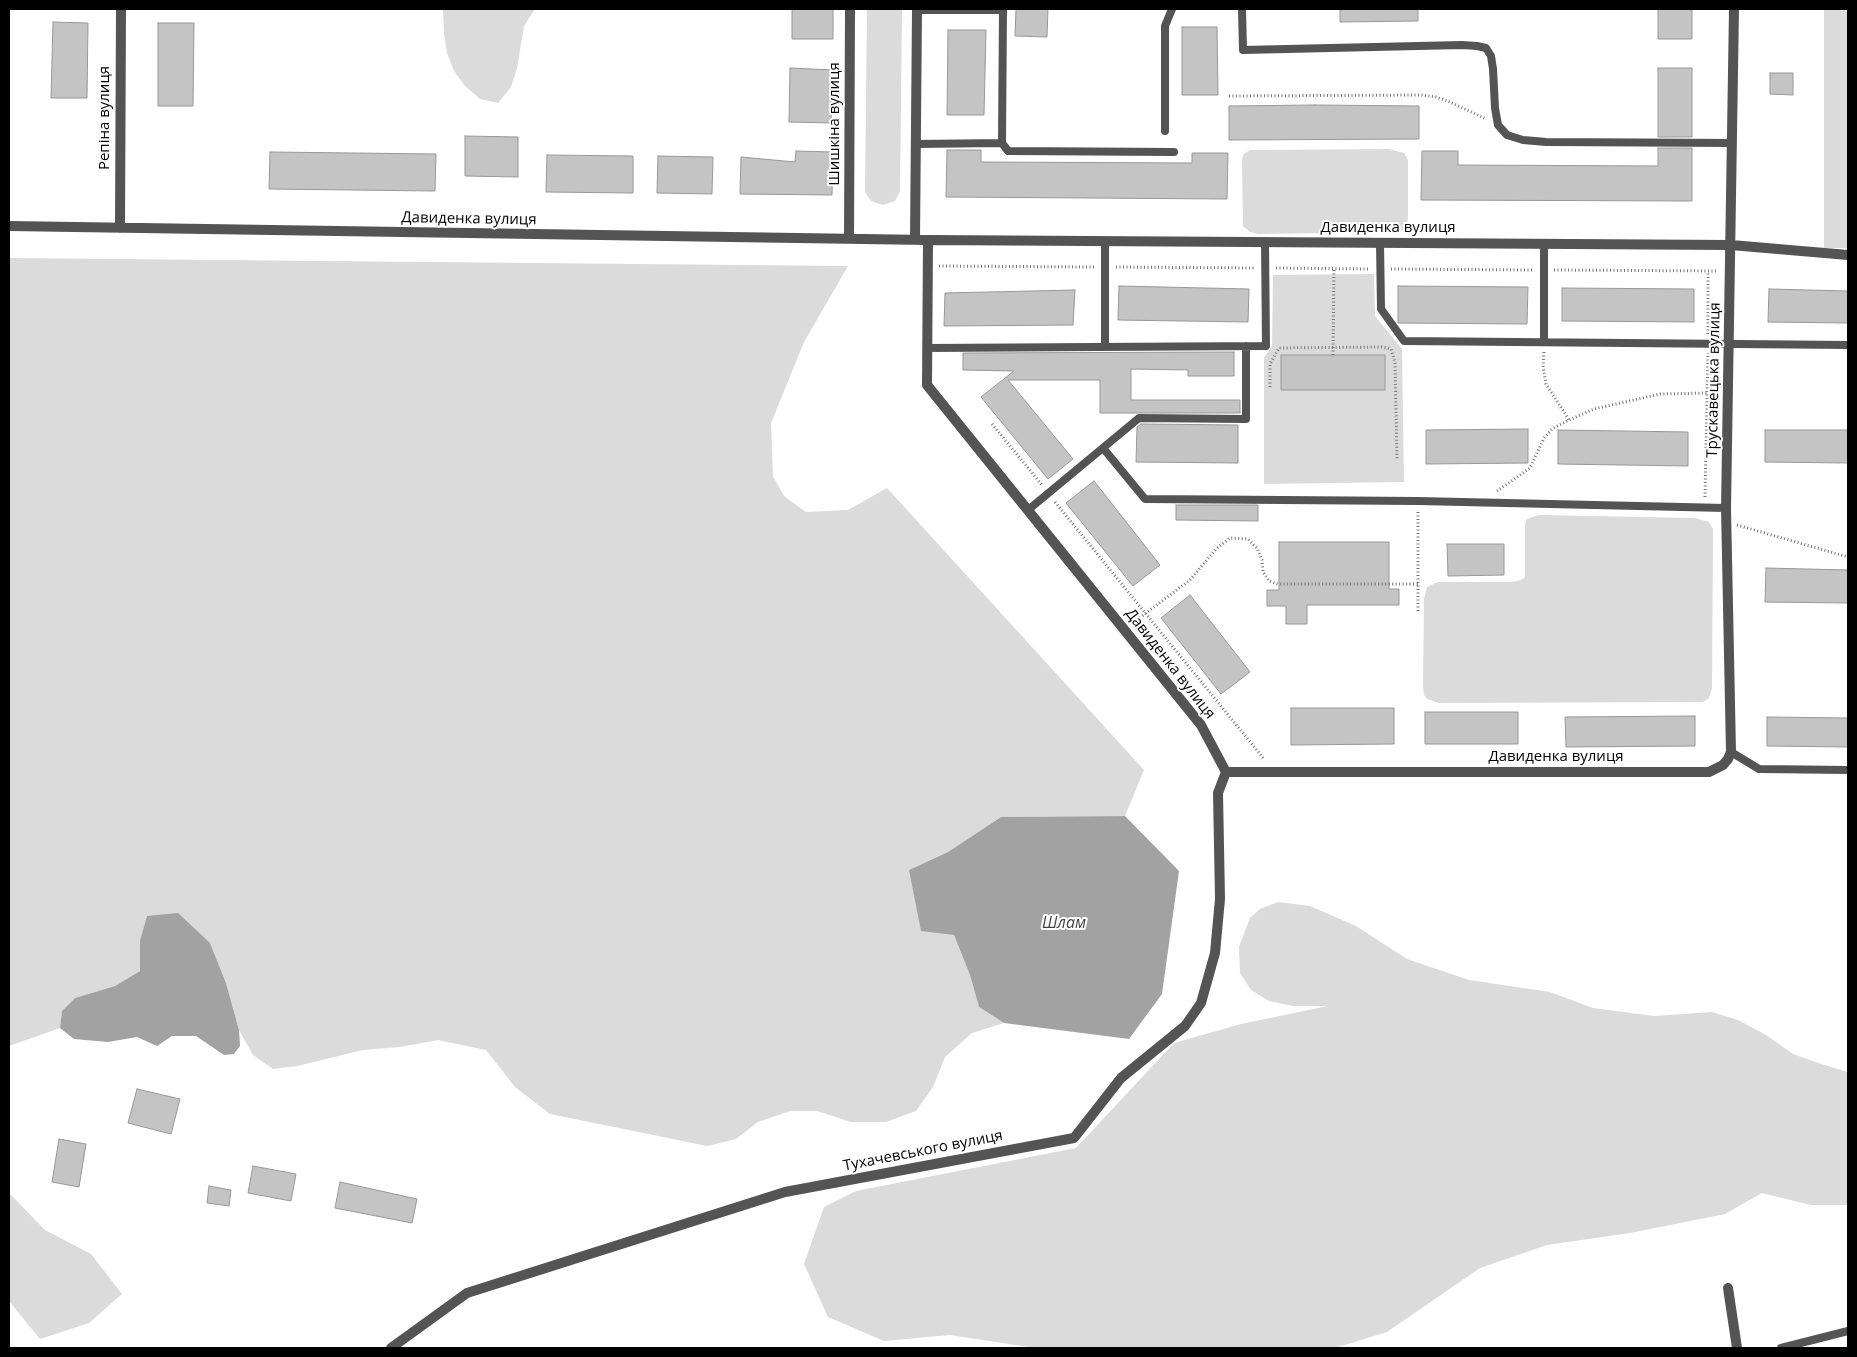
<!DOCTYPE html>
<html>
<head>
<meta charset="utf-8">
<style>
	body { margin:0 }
	#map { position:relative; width:1857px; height:1357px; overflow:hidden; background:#fff; font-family:"Open Sans",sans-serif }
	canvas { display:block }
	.frame { position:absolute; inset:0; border:10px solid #000; pointer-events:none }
</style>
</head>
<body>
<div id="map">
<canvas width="1857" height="1357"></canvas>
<div class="frame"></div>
</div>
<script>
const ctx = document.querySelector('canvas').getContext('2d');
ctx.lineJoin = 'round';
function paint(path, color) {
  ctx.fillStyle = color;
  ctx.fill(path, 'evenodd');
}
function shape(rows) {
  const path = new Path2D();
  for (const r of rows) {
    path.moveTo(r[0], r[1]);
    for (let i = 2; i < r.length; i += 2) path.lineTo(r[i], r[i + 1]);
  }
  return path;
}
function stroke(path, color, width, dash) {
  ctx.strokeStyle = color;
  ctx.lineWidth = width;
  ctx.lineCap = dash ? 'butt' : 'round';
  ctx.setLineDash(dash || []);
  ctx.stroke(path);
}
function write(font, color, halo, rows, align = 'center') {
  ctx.font = font + ' "Open Sans",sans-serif';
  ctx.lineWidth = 4;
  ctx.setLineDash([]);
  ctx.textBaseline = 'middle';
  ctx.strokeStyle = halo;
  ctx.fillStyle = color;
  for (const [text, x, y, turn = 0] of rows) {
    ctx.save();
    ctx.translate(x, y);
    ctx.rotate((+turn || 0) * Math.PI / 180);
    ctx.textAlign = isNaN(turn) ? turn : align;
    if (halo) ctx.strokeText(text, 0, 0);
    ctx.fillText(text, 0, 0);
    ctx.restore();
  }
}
paint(shape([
	[443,9,535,9,524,26,517,68,511,87,498,103,480,99,465,86,454,71,447,53,444,33],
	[867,9,902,9,900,192,895,201,883,205,871,201,865,192],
	[1824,9,1848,9,1848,248,1824,248],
	[1389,149,1404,153,1408,160,1408,219,1405,229,1399,232,1258,234,1250,232,1243,226,1242,159,1244,154,1250,150],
	[9,258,848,266,804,342,771,423,773,476,784,496,806,512,848,510,887,488,1144,770,1125,816,1001,817,948,852,909,870,954,935,970,975,979,1007,1004,1023,972,1033,945,1057,933,1087,916,1111,886,1122,851,1122,817,1111,790,1111,758,1122,736,1139,707,1146,550,1114,515,1087,486,1050,438,1040,400,1047,363,1050,297,1066,273,1069,253,1055,239,1030,226,983,210,943,140,941,140,971,115,986,75,998,62,1011,60,1028,9,1046],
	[1374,274,1375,316,1402,349,1404,482,1264,484,1264,358,1272,346,1273,275],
	[1539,515,1695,518,1709,522,1713,529,1713,538,1712,688,1709,698,1703,702,1696,702,1439,703,1427,699,1424,695,1423,687,1424,599,1427,587,1438,582,1512,582,1521,580,1525,577,1525,524,1527,519],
	[1278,902,1310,906,1356,926,1407,959,1469,980,1550,992,1593,1008,1654,1016,1712,1012,1738,1020,1766,1035,1793,1054,1821,1064,1848,1072,1848,1205,1811,1205,1762,1193,1725,1214,1630,1233,1547,1245,1480,1268,1387,1332,1335,1348,1035,1348,950,1335,884,1341,828,1317,804,1264,824,1207,856,1191,1076,1148,1174,1043,1241,1024,1328,1006,1293,1006,1269,1001,1251,990,1240,973,1239,947,1250,918,1260,909],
	[9,1191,10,1194,45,1230,91,1254,122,1294,89,1323,40,1339,9,1301]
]), '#dbdbdb');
paint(shape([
	[1125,816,1179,871,1162,994,1129,1039,1004,1023,979,1007,970,975,954,935,921,931,909,870,948,852,1001,817],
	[178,913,210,943,226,983,239,1030,240,1046,234,1054,224,1055,196,1036,172,1036,157,1046,137,1037,108,1042,74,1039,60,1028,62,1011,75,998,115,986,140,971,140,941,147,916]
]), '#a2a2a2');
const building = shape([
	[792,9,833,9,833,39,792,39,792,9],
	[1016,9,1048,9,1047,37,1015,36,1016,9],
	[1340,9,1418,9,1418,21,1340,22,1340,9],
	[1658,9,1692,9,1692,39,1658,39,1658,9],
	[53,22,88,23,87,98,51,98,53,22],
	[158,23,194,23,193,106,158,106,158,23],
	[1182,27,1217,27,1218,95,1182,95,1182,27],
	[948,30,986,30,984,115,947,115,948,30],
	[790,68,833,70,831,123,789,122,790,68],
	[1658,68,1692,68,1692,137,1658,137,1658,68],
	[1770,73,1793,73,1793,95,1770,94,1770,73],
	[1315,105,1419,106,1419,139,1229,140,1229,106,1315,105],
	[465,136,518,137,518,177,465,176,465,136],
	[1658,148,1692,148,1692,201,1421,200,1422,151,1458,151,1458,165,1658,166,1658,148],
	[947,150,981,150,981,162,1192,163,1192,153,1228,153,1227,199,946,197,947,150],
	[796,151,833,152,832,195,740,194,741,157,795,162,796,151],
	[270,152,436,154,435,191,269,189,270,152],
	[547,155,633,156,633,193,546,192,547,155],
	[658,156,713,157,712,194,657,193,658,156],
	[1119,286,1249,289,1248,322,1118,320,1119,286],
	[1398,286,1528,287,1527,324,1398,323,1398,286],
	[1562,288,1694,289,1694,322,1562,321,1562,288],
	[1769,289,1848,291,1848,323,1768,322,1769,289],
	[1075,290,1073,325,944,326,945,293,1075,290],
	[1234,352,1234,376,1188,376,1188,370,1131,369,1131,400,1240,400,1240,413,1100,413,1100,380,1008,380,1073,459,1048,479,981,397,1014,371,963,370,963,353,1234,352],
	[1281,355,1385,355,1385,390,1281,390,1281,355],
	[1141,424,1238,425,1238,463,1136,462,1137,427,1141,424],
	[1528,429,1528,463,1426,464,1426,430,1528,429],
	[1558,430,1688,432,1688,466,1558,464,1558,430],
	[1765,430,1848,430,1848,463,1765,462,1765,430],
	[1094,481,1160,565,1133,586,1066,503,1094,481],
	[1176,505,1258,505,1258,521,1176,520,1176,505],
	[1279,542,1389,542,1389,589,1399,589,1399,605,1307,605,1307,624,1286,624,1286,606,1267,606,1267,590,1279,590,1279,542],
	[1447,544,1504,544,1504,575,1448,576,1447,544],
	[1766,568,1848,570,1848,603,1765,602,1766,568],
	[1190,595,1250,672,1221,694,1161,618,1190,595],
	[1291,708,1394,708,1394,744,1291,745,1291,708],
	[1425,712,1518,712,1518,744,1425,744,1425,712],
	[1695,716,1695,746,1566,747,1565,717,1695,716],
	[1767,717,1848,718,1848,747,1767,746,1767,717],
	[137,1089,180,1099,171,1134,128,1123,137,1089],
	[59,1139,86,1144,79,1187,52,1182,59,1139],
	[253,1166,296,1174,291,1201,248,1193,253,1166],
	[340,1182,417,1199,412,1223,335,1208,340,1182],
	[209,1186,231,1190,229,1206,207,1203,209,1186]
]);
paint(building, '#c4c4c4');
stroke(building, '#989898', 1);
stroke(shape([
	[1229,96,1421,95,1436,97,1450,102,1486,119],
	[939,266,1095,267],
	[1116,267,1255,268],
	[1276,268,1370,269],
	[1391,269,1533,270],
	[1554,270,1718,271],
	[1708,334,1708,271],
	[1544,352,1543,367,1546,384,1569,420],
	[1333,355,1334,268],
	[1270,387,1270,364,1279,348,1382,347,1391,349,1395,363,1397,460],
	[992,424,1042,485],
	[1497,491,1530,468,1544,438,1552,429,1569,420,1594,409,1660,394,1707,393],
	[1705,497,1708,353],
	[1055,502,1264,759],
	[1737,525,1848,557],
	[1418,611,1418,512],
	[1134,622,1190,580,1216,549,1230,538,1248,539,1257,548,1262,560,1263,572,1269,581,1278,584,1418,584]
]), '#767676', 3, [1, 2.5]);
stroke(shape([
	[1003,9,1002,143,1008,151,1174,152],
	[1242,9,1243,50,1462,45,1477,46,1486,48,1491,56,1493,69,1495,108,1498,125,1507,135,1523,140,1546,142,1732,143],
	[917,10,1003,10],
	[1165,131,1165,26,1172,9],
	[916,144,1002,143],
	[1380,243,1381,309,1404,341,1848,345],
	[1544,342,1544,244],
	[1105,347,1105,241],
	[927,348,1266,346,1265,242],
	[1103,448,1145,499,1418,501,1726,508],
	[1028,510,1139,418,1246,419,1246,346],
	[1731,752,1759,769,1848,770],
	[1781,1348,1848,1331]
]), '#545454', 8);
stroke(shape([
	[9,226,928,240,1731,245,1848,255],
	[120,228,121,9],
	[849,239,850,9],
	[915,240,917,9],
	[928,240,927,385,1201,725,1226,772],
	[1226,772,1709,772,1723,765,1728,759,1731,752,1726,508,1734,9],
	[1728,1288,1737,1348],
	[391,1348,467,1293,785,1192,1074,1138,1121,1078,1185,1026,1201,1003,1215,953,1220,899,1218,793,1226,772]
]), '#545454', 10);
write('15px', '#000', '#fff', [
	["Репiна вулиця",105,118,-90],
	["Шишкiна вулиця",835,124,-90],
	["Давиденка вулиця",469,219,1],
	["Давиденка вулиця",1388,228],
	["Трускавецька вулиця",1714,380,-89],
	["Давиденка вулиця",1170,664,52],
	["Давиденка вулиця",1556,757],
	["Тухачевського вулиця",923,1151,-11]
]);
write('italic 16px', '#434343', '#fff', [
	["Шлам",1064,923]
]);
</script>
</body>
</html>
